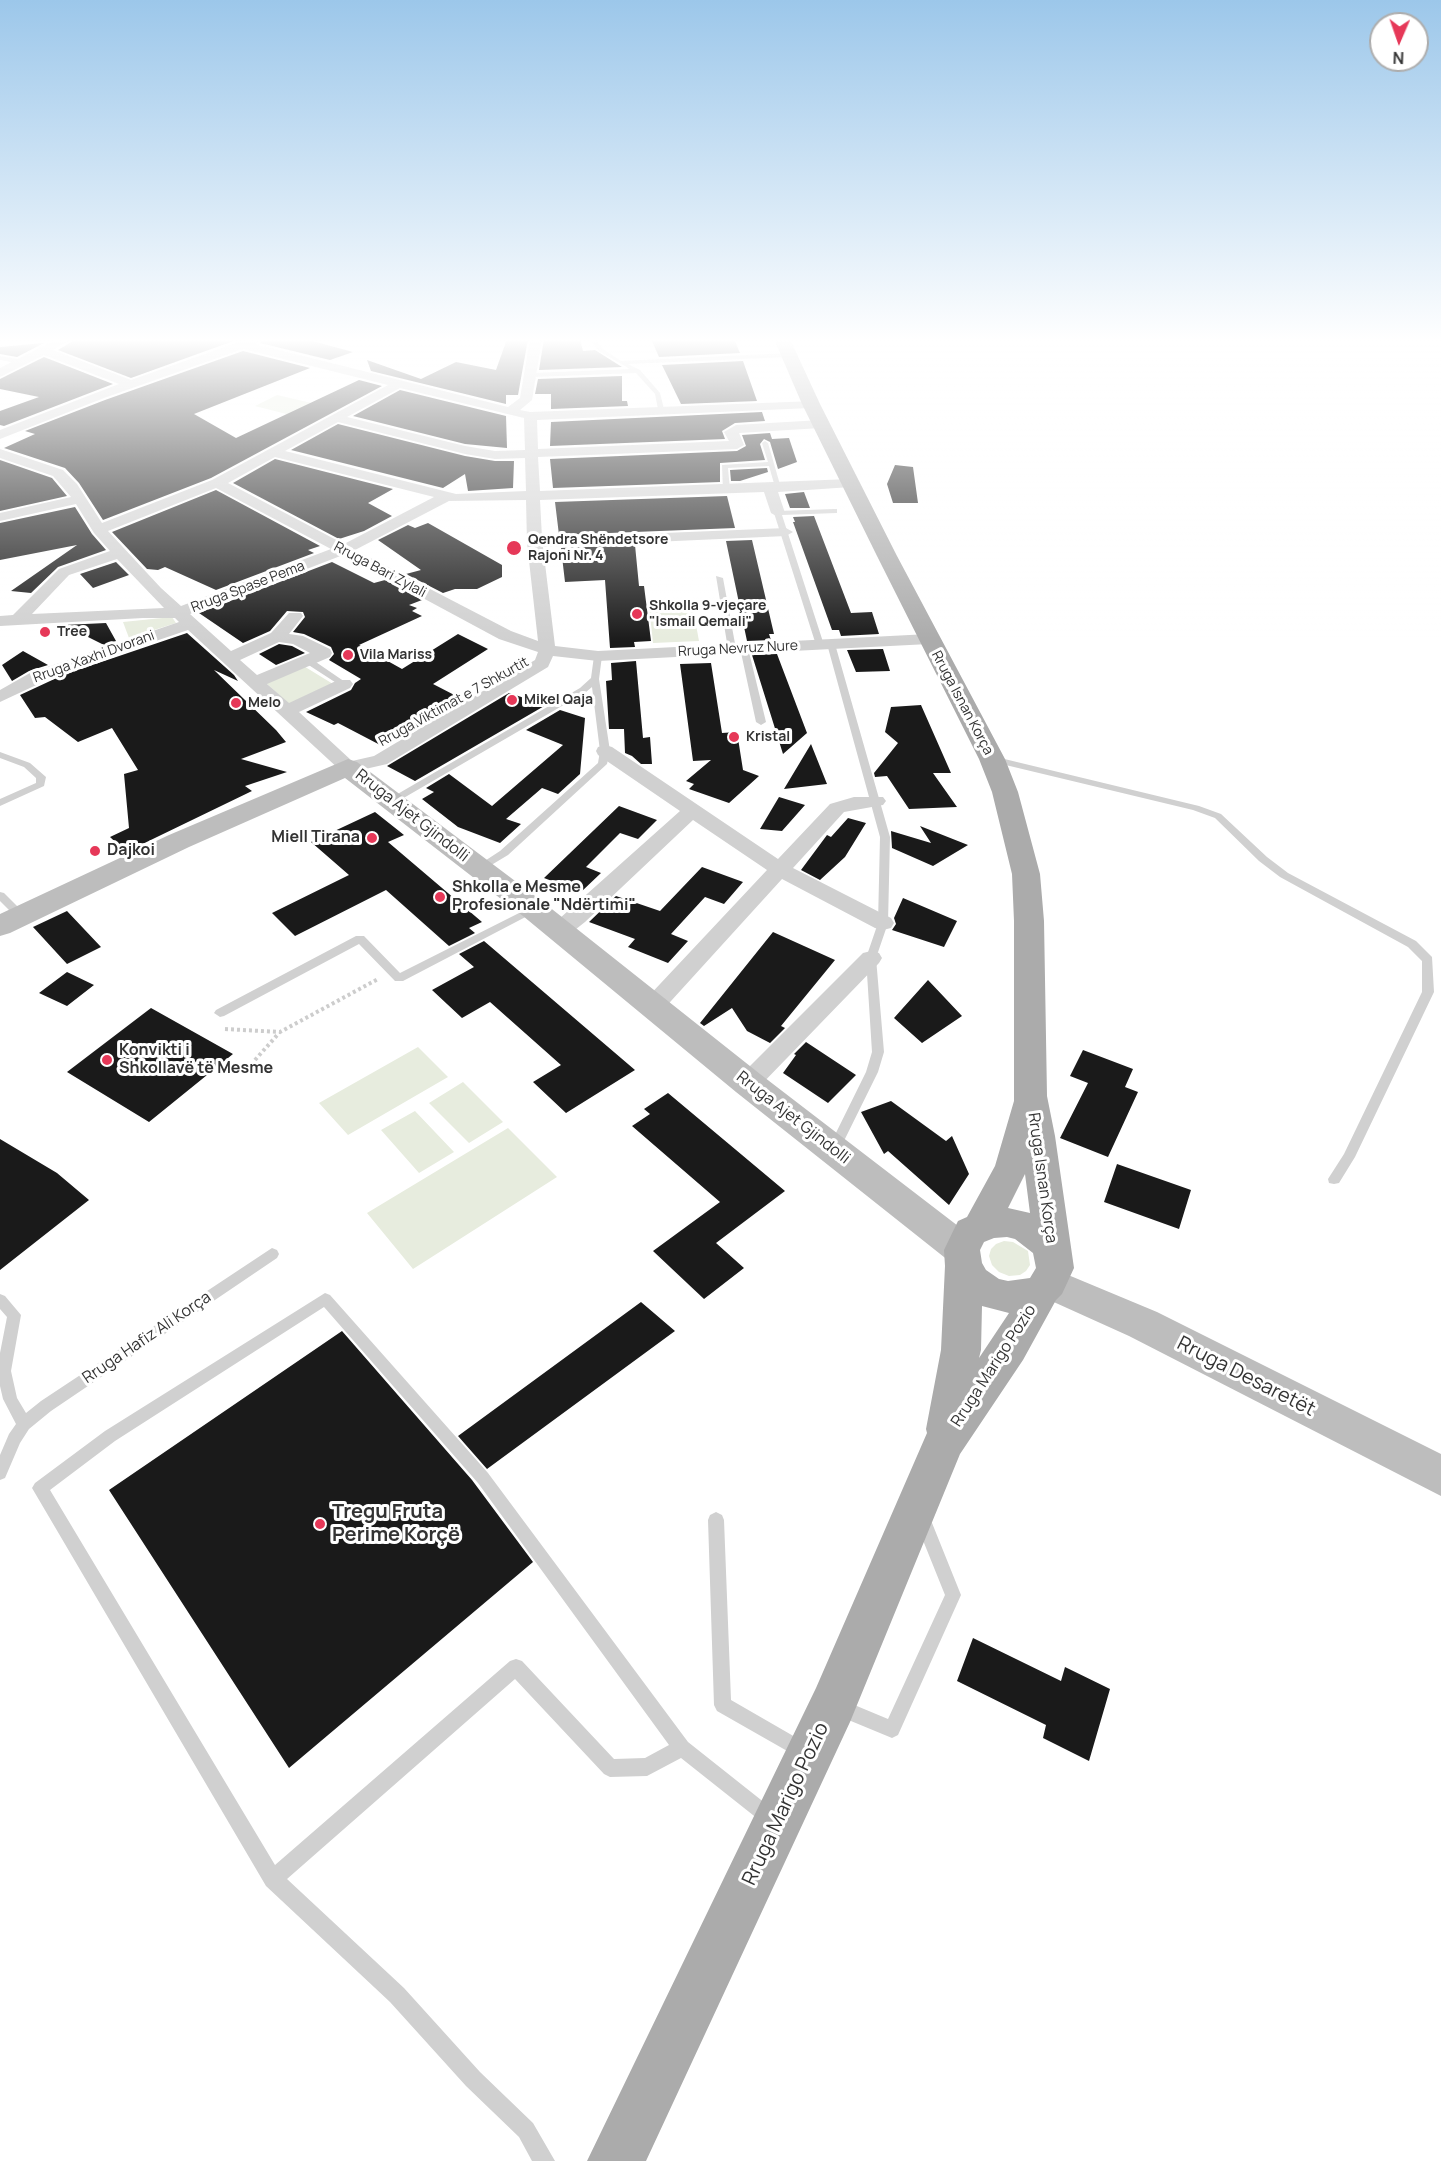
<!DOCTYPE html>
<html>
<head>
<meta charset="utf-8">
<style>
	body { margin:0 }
	#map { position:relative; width:1441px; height:2161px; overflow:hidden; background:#fff; font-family:Manrope,sans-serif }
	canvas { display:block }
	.north { position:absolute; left:1369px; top:12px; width:60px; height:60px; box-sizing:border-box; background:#fff; border:2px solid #adadad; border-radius:50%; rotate:182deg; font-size:16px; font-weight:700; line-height:24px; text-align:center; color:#333 }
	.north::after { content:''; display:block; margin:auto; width:21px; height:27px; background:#e63858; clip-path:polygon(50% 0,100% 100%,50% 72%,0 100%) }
</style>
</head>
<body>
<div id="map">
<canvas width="1441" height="2161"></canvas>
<div class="north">N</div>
</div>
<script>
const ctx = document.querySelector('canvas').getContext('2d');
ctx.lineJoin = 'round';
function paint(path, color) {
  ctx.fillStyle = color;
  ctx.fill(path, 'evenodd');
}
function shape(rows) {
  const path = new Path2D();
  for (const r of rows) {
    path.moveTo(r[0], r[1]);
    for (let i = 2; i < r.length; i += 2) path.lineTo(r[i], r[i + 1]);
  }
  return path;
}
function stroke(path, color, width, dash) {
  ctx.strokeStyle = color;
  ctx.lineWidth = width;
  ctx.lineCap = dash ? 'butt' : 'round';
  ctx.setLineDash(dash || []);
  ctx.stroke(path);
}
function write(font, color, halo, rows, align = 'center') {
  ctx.font = font + ' Manrope,sans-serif';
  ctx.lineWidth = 6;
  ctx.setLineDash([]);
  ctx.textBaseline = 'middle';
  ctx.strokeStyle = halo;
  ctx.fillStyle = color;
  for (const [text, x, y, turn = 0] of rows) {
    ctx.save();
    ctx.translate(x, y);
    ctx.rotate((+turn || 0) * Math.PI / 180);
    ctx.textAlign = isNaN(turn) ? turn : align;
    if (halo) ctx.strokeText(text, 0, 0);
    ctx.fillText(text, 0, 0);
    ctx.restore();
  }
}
paint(shape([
	[277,395,320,405,298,417,255,406],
	[692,603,699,641,653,643,649,605],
	[172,617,176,623,129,638,123,622],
	[302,665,333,684,289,704,265,682],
	[418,1047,448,1077,348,1135,319,1103],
	[463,1082,503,1122,469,1143,429,1103],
	[415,1111,454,1152,419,1173,381,1130],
	[508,1128,557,1177,413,1269,367,1213],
	[1004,1241,1013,1242,1028,1251,1030,1265,1026,1271,1020,1275,1009,1276,999,1272,992,1265,989,1256,991,1249,996,1244]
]), '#e7ecde');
paint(shape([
	[124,339,239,339,131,378,58,350,73,341],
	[263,339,305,339,353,352,330,360,260,343],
	[507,339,528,339,518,395,506,395,506,404,371,371,367,360,421,379,456,362,496,370],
	[544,339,580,339,583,351,595,350,622,367,539,370],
	[651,339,734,339,740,353,659,357],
	[44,343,17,357,0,354,0,347],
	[243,351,310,368,194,414,236,438,359,380,382,386,211,478,103,520,79,483,65,468,4,448,35,434,25,431,105,400],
	[44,357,113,384,4,426,0,425,0,411,39,397,0,389,0,379],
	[743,361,757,401,681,404,662,365],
	[622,376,622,401,627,401,628,406,551,409,551,394,535,394,538,379],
	[400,390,506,416,507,448,465,444,353,416],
	[762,412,765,421,735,423,722,431,725,439,550,446,551,422],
	[338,424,465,456,495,461,514,461,513,488,468,491,465,474,443,488,291,450],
	[770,433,772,439,789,438,797,462,778,469,770,442,764,439,760,444,765,460,720,463,720,482,553,488,550,459,737,451,746,446,742,435],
	[275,459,393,489,368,503,392,516,364,531,339,539,233,483],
	[0,460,52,478,67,496,0,511],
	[895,465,913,467,918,503,893,503,887,484],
	[767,468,768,472,740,481,731,481,730,470],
	[216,490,320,546,308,550,314,553,216,590,165,567,158,570,147,569,112,532],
	[804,492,810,508,790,508,785,494],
	[727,496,735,528,559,535,555,502],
	[75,507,92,534,106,550,58,567,31,593,11,591,77,545,0,560,0,523],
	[814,516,851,613,872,612,879,634,841,636,839,630,832,630,793,522,795,522,793,517],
	[428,523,502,565,502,577,477,589,455,589,443,593,406,574,421,570,378,540,408,525,415,528],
	[752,540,774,634,769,634,771,640,747,641,726,541],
	[635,545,639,586,644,586,651,641,634,642,635,647,610,648,605,580,565,582,561,548],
	[116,562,129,575,93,588,80,574],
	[332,562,374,583,385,580,422,600,409,605,417,608,412,611,422,616,359,645,402,669,458,634,488,649,433,684,464,700,384,747,338,723,334,725,306,712,351,690,355,683,361,679,329,660,334,654,331,647,304,634,293,632,305,617,303,612,287,611,270,631,243,643,199,613],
	[106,623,116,641,104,645,64,625],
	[187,633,234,675,238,681,214,670,276,730,286,742,241,759,287,772,245,786,252,791,126,852,110,837,129,828,124,774,138,770,112,728,78,742,45,717,35,718,20,695,63,675],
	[279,644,292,646,305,653,276,665,259,654],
	[883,649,890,671,856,672,847,650],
	[23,651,48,665,29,671,12,681,2,665],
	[777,654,807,733,783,754,752,655],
	[636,661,643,738,650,737,652,764,641,764,632,756,625,753,624,729,609,729,606,681,612,680,611,663],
	[711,663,722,733,737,732,743,770,759,776,729,803,689,789,694,784,686,781,711,760,693,761,680,664],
	[509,693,546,705,415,781,387,766],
	[921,705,951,773,933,773,957,807,909,809,887,776,875,777,874,773,898,743,885,732,891,707],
	[560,710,585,718,580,774,558,794,542,788,506,819,521,824,500,843,458,827,422,799,434,792,426,788,449,774,492,806,563,745,526,730],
	[811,744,827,784,784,789],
	[779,797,805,805,782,831,760,829],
	[619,806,657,820,638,839,620,833,586,867,601,873,581,892,544,878],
	[375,812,404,835,388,842,482,922,469,928,475,933,449,946,386,890,295,936,272,913,349,875,311,842],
	[848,818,866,823,845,857,820,880,801,870,827,835,831,837],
	[920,826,968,845,933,866,892,848,891,831,931,843],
	[702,867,743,882,724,904,705,897,671,934,688,941,668,963,628,947,635,939,589,922,616,896,660,911],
	[903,898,957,921,944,947,892,930,896,924,894,918],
	[67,911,101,947,67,964,33,927],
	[773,932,835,960,781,1026,785,1028,770,1043,747,1031,732,1008,704,1026,700,1023],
	[484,941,635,1070,566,1113,533,1082,561,1065,490,1002,462,1018,432,990,474,967,459,954],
	[67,972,94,985,67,1006,39,993],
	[928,980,962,1016,922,1043,894,1018],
	[151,1008,233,1054,149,1122,67,1072],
	[806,1042,856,1075,828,1103,783,1073,796,1055,794,1054],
	[1083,1050,1133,1069,1125,1087,1138,1092,1108,1157,1060,1138,1088,1083,1070,1076],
	[668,1093,785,1191,716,1243,744,1268,704,1299,653,1251,720,1202,632,1126,650,1114,644,1109],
	[891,1101,946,1141,952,1136,969,1174,949,1205,888,1151,884,1154,861,1112],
	[0,1139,57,1173,89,1200,0,1270],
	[1117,1164,1191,1190,1179,1229,1104,1202],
	[641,1302,675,1331,487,1469,458,1436],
	[342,1331,472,1480,533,1562,289,1768,109,1490],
	[973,1638,1061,1681,1065,1667,1110,1689,1089,1761,1043,1738,1046,1725,957,1681]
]), '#1a1a1a');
stroke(shape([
	[225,1029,280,1032,378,979],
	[255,1060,279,1033]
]), '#cdcdcd', 4, [3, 3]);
paint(shape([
	[589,339,595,339,603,349,621,361,789,353,792,355,789,357,628,364,640,370,660,393,664,409,661,411,658,409,655,394,636,373,532,377,529,375,532,373,630,369,599,351,589,339],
	[0,356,23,360,26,362,23,364,0,360,0,356],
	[765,441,768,443,781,488,775,487,769,466,728,468,730,490,723,492,722,465,768,462,762,443,765,441],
	[834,509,837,509,837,513,782,515,824,645,820,648,816,645,774,513,778,511,834,509],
	[716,576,723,578,736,649,732,652,728,649,716,576],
	[831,641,835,644,890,837,888,923,876,958,884,1052,878,1072,840,1149,838,1152,834,1154,830,1152,828,1149,866,1072,872,1052,866,958,878,923,880,837,827,644,831,641],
	[744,645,748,648,766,722,761,725,756,722,740,648,744,645],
	[598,653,602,656,599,679,610,751,607,764,508,855,483,870,479,871,474,868,500,851,598,763,600,751,592,687,586,692,395,803,389,803,389,799,580,688,591,678,594,656,598,653],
	[307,657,310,658,348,684,341,686,304,662,303,660,307,657],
	[0,752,30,763,46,777,44,786,0,806,0,799,36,783,36,778,24,767,0,758,0,752],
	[992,756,1199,806,1221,814,1267,857,1288,873,1416,941,1432,957,1434,992,1355,1157,1339,1183,1334,1184,1329,1183,1328,1179,1344,1154,1422,992,1422,961,1408,947,1280,877,1259,861,1215,818,1193,810,989,761,987,759,992,756],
	[0,892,4,893,25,914,26,916,25,918,17,918,0,901,0,892],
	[533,906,538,909,537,911,403,981,395,981,359,944,224,1016,220,1017,214,1013,216,1010,356,936,364,936,400,973,533,906],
	[272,1248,277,1250,279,1254,277,1258,51,1411,29,1429,20,1443,5,1478,0,1480,0,1455,9,1434,16,1424,3,1399,0,1386,0,1353,7,1317,0,1309,0,1294,5,1296,21,1315,11,1371,17,1398,26,1413,41,1401,272,1248],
	[325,1293,330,1295,488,1473,688,1742,775,1811,778,1817,775,1823,769,1826,763,1823,681,1758,647,1776,610,1777,604,1774,515,1679,287,1879,404,1988,480,2072,533,2123,555,2161,532,2161,519,2137,466,2086,390,2002,266,1886,32,1488,35,1483,105,1431,325,1293],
	[324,1307,478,1483,669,1745,645,1758,614,1759,522,1661,516,1659,510,1661,275,1865,50,1490,115,1441,324,1307],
	[922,1510,928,1513,961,1595,898,1735,892,1738,834,1714,831,1708,834,1702,840,1699,888,1719,945,1595,914,1518,916,1513,922,1510],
	[716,1512,722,1515,724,1520,731,1700,809,1745,812,1751,809,1757,803,1760,717,1711,714,1705,708,1520,710,1515,716,1512]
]), '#d0d0d0');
paint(shape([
	[57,339,72,339,53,350,131,380,247,339,261,339,255,344,508,407,520,398,530,339,542,339,532,400,520,410,530,412,815,401,817,404,811,408,537,420,538,449,729,441,724,432,736,425,821,420,828,424,821,428,739,433,744,445,737,449,538,457,540,491,851,479,858,483,851,487,778,492,785,513,778,517,771,513,764,492,540,500,542,538,786,528,793,532,786,536,543,547,555,646,598,651,929,634,937,639,929,644,598,661,553,656,548,667,387,764,348,773,341,771,188,630,62,673,0,702,0,690,30,673,179,622,175,618,143,618,0,626,0,616,13,615,59,569,110,551,94,533,76,504,0,521,0,513,71,497,53,476,0,458,0,449,63,470,77,484,102,523,212,480,388,385,243,349,104,398,0,439,0,430,119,384,44,355,0,377,0,368,57,339],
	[400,388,524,418,525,450,495,451,465,446,347,417,400,388],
	[338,422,465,454,495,459,525,458,526,491,456,494,285,451,338,422],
	[275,457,434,497,344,544,228,483,275,457],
	[216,488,331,549,181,606,161,588,108,531,216,488],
	[526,500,527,543,538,641,511,631,355,550,449,501,526,500],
	[343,555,499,639,538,652,535,660,374,756,352,761,299,712,350,688,353,684,350,680,338,680,289,703,267,684,330,657,332,653,330,649,303,636,289,634,303,616,301,613,289,613,271,633,231,651,190,614,343,555],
	[117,559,164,608,32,614,69,575,117,559],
	[279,642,293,644,310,653,257,675,240,660,279,642],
	[605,745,612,747,778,859,830,804,854,797,883,797,886,801,883,805,844,812,793,868,891,918,894,923,891,928,883,930,875,928,782,879,661,1012,653,1014,645,1012,642,1006,645,1000,767,870,693,820,585,922,566,937,558,939,550,937,547,932,550,927,680,811,598,755,596,751,598,747,605,745],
	[871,951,879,953,882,958,879,963,757,1089,748,1092,739,1089,736,1083,739,1077,863,953,871,951]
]), '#d0d0d0');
paint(shape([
	[348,759,357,762,543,902,760,1074,975,1239,980,1250,975,1261,962,1265,949,1261,736,1092,523,916,345,778,189,847,10,933,0,936,0,914,169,835,348,759],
	[1049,1267,1157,1312,1441,1454,1441,1496,1129,1336,1036,1294,1030,1283,1036,1272,1049,1267]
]), '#bdbdbd');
paint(shape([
	[774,339,790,339,820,404,897,556,1005,759,1018,792,1040,874,1044,921,1047,1096,1055,1136,1074,1268,1062,1294,1056,1300,1023,1360,960,1454,850,1722,646,2161,587,2161,816,1688,927,1433,926,1429,941,1350,945,1266,944,1250,958,1221,967,1217,995,1166,1014,1101,1014,921,1012,874,992,792,979,759,877,556,802,404,774,339],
	[1025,1174,1030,1213,1008,1208,1025,1174],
	[1007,1237,1015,1239,1033,1253,1036,1268,1030,1278,1008,1281,999,1279,986,1270,982,1263,980,1250,984,1242,994,1238,1007,1237],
	[982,1306,1009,1313,979,1358,981,1350,982,1306]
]), '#ababab');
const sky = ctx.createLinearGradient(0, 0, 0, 642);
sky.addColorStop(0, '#9cc7ea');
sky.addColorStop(0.53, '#fff');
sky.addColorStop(1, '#ffffff00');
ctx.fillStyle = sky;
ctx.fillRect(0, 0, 1441, 642);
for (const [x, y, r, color] of [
	[514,548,8,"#e63858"],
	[637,614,6,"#e63858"],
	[45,632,6,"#e63858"],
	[348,655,6,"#e63858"],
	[512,700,6,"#e63858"],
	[236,703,6,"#e63858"],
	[734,737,6,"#e63858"],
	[372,838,6,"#e63858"],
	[95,851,6,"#e63858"],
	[440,897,6,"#e63858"],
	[107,1060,6,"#e63858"],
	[320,1524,6,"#e63858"]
]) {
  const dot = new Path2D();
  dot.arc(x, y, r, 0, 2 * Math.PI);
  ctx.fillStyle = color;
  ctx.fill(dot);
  stroke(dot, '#fff', 2);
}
write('bold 14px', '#333', '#fff', [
	["Qendra Shëndetsore",528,540],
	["Rajoni Nr. 4",528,556],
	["Shkolla 9-vjeçare",649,606],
	["\"Ismail Qemali\"",649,622],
	["Tree",57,632],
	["Vila Mariss",360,655],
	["Mikel Qaja",524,700],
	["Melo",248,703],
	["Kristal",746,737]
], 'left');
write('14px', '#333', '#fff', [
	["Rruga Bari Zylali",380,570,28],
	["Rruga Spase Pema",248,587,-21],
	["Rruga Nevruz Nure",738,649,-3],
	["Rruga Xaxhi Dvorani",94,657,-20],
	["Rruga Viktimat e 7 Shkurtit",454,702,-29],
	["Rruga Isnan Korça",962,703,62]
]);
write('16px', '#333', '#fff', [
	["Rruga Ajet Gjindolli",412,816,38],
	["Rruga Ajet Gjindolli",793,1118,38],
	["Rruga Isnan Korça",1042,1178,82],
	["Rruga Hafiz Ali Korça",147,1338,-34],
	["Rruga Marigo Pozio",994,1366,-57]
]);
write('bold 16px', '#333', '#fff', [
	["Miell Tirana",360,838,"right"],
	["Dajkoi",107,851],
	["Shkolla e Mesme",452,888],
	["Profesionale \"Ndërtimi\"",452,906],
	["Konvikti i",119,1051],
	["Shkollavë të Mesme",119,1069]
], 'left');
write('20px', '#333', '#fff', [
	["Rruga Desaretët",1246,1377,27],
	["Rruga Marigo Pozio",786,1804,-65]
]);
write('bold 20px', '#333', '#fff', [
	["Tregu Fruta",332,1512],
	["Perime Korçë",332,1535]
], 'left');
</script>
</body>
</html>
